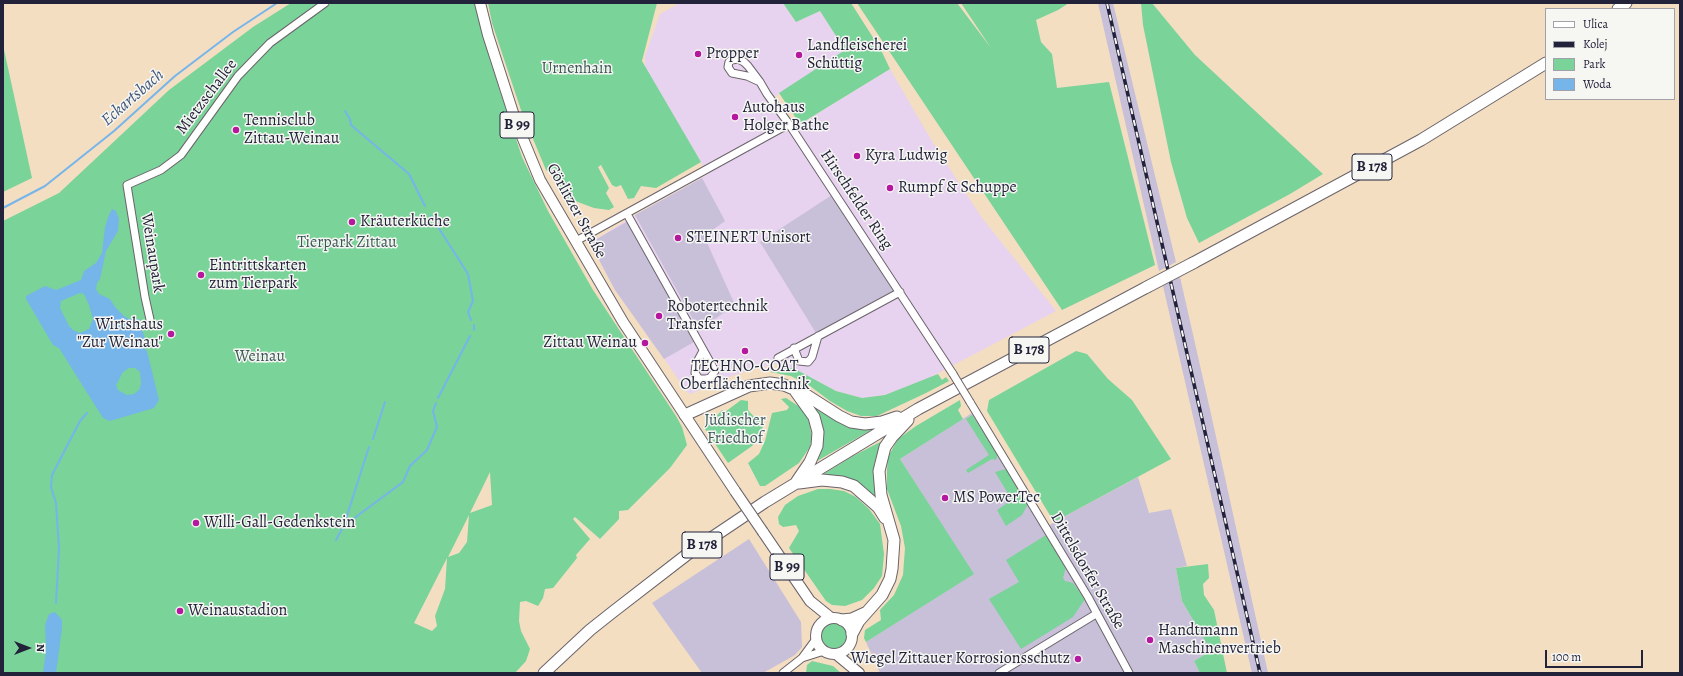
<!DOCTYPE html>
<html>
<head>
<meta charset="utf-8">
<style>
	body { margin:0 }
	#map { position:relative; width:1683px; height:676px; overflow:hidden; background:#f3dec2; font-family:Alegreya,serif }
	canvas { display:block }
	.frame { position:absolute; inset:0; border:4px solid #22223b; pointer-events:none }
	.legend { position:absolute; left:1545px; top:8px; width:130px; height:92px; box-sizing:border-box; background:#f6f6f2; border:1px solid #a1a1a9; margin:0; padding:5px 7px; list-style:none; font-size:12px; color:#22223b }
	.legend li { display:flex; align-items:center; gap:8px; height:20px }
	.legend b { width:20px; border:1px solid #a1a1a9 }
	.north { position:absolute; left:8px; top:628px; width:40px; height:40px; -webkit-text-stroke:3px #f6f6f2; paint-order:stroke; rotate:90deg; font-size:11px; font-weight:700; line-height:16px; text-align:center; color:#22223b }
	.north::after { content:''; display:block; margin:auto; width:14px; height:18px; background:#22223b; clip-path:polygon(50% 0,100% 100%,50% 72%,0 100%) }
	.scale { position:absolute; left:1545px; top:650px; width:98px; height:18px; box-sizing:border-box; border:2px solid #22223b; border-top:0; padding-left:5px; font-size:12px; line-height:14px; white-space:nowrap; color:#22223b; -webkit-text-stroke:3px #f6f6f2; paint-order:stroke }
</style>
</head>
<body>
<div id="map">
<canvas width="1683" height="676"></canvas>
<div class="frame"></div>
<ul class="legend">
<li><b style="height:5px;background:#fff"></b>Ulica</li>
<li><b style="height:5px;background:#22223b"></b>Kolej</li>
<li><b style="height:11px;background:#7ad399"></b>Park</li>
<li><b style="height:11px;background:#76b5e9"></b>Woda</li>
</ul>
<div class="north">N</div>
<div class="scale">100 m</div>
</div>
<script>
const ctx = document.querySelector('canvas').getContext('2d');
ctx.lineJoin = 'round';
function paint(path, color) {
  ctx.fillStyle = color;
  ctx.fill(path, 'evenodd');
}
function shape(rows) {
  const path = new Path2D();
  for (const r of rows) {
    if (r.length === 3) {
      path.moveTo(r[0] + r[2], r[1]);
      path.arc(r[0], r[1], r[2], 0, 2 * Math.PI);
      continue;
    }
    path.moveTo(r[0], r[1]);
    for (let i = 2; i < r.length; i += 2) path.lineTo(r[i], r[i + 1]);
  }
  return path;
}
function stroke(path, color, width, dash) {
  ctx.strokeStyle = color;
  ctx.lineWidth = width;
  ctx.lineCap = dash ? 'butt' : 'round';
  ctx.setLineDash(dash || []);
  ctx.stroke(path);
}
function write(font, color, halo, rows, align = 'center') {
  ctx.font = font + ' Alegreya,serif';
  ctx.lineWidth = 3;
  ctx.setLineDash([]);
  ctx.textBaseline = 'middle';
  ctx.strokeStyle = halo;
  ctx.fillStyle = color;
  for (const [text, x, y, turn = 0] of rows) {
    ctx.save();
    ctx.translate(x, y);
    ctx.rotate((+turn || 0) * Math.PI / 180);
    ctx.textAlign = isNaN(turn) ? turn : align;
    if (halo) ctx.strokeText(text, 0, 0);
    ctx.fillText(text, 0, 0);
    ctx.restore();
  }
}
paint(shape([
	[680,3,783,3,796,22,820,11,845,50,768,101,789,131,890,69,933,143,982,218,1056,311,929,378,885,395,862,398,836,391,795,369,774,364,731,376,691,394,686,391,651,339,615,290,590,243,635,215,708,174,645,68,645,56,660,14]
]), '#e7d2ef');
paint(shape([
	[1098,3,1113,3,1176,262,1159,271],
	[702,178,725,221,704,236,735,305,699,330,635,215],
	[832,195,894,290,816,333,760,242],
	[628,221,694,342,664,359,615,290,590,243],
	[1180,277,1211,414,1268,673,1252,673,1163,286],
	[972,413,1043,530,1054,522,1138,477,1149,513,1171,509,1187,566,1176,568,1182,601,1211,651,1194,661,1200,673,880,673,866,642,973,574,900,459],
	[749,539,801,622,802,647,795,655,763,673,702,673,652,603]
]), '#c8bfd8');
paint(shape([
	[291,3,476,3,478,16,499,88,522,157,548,211,593,290,676,416,682,427,687,445,670,468,628,510,619,511,619,519,600,539,575,517,573,519,590,539,576,555,577,558,553,588,545,589,543,598,538,606,526,601,520,602,519,621,521,631,530,649,526,661,515,673,3,673,3,221,59,193,169,90,253,27],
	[490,472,492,505,470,513],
	[469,515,467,542,459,553,448,557],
	[447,558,445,589,435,616,437,626,432,631,414,623],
	[488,3,657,3,642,61,701,162,656,188,641,186,634,198,628,199,621,185,616,187,612,185,601,165,598,167,609,188,606,193,614,207,609,210,594,208,567,198,554,175,546,170,521,110,492,23],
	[783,3,851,3,881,50,890,69,800,124,779,93,845,50,820,11,796,22],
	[857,3,957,3,991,48,961,3,1069,3,1058,10,1036,20,1041,42,1052,54,1057,88,1109,82,1155,265,1062,310],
	[1141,3,1152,3,1195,55,1323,174,1290,194,1199,243,1187,218,1171,162,1143,25],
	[3,45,32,178,3,192],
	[1076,351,1087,354,1108,379,1132,400,1171,459,1054,522,987,411,989,400],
	[783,366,795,369,836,391,862,398,885,395,938,374,942,380,946,377,949,381,926,393,877,416,861,416,847,411,830,401,810,386,791,376,770,372],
	[786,398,803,409,809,422,812,437,810,447,799,463,765,486,760,486,748,463,759,454,765,441,772,413,787,410,789,407,781,399],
	[741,400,748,401,748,410,755,418,759,416,763,429,759,439,752,446,728,463,703,426,714,419,722,410,725,412],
	[960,400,961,406,958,410,963,419,900,459,974,574,866,642,864,638,865,630,881,620,880,610,894,595,903,575,905,548,901,526,887,489,887,470,888,457,898,439,916,426],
	[810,402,871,428,871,430,817,461],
	[972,415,998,454,996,460,992,459,968,473,966,470,989,455,966,419],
	[884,440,878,450,874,465,874,479,876,500,867,489,856,484,819,477,853,456],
	[1006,469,1028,504,1022,515,1006,526,997,510,1012,500,995,472],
	[818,489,830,489,844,491,856,497,869,509,880,524,884,554,882,576,874,588,862,600,845,606,832,605,826,601,789,548,799,531,796,525,783,527,779,524,778,517,785,505,798,496],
	[1046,535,1066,567,1063,578,1065,581,1073,583,1085,599,1073,617,1021,649,989,599,1019,582,1006,560],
	[1208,564,1209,578,1203,584,1204,595,1214,610,1227,673,1200,673,1194,661,1211,651,1182,601,1176,568],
	[833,635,14],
	[812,661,833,666,841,673,806,673,807,665]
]), '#7ad399');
paint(shape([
	[112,209,116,211,119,219,118,231,106,251,100,279,97,283,96,289,99,294,110,299,115,307,124,316,129,319,139,319,146,343,145,349,147,351,159,400,154,408,110,421,103,418,59,348,53,345,26,299,26,296,45,286,56,290,81,280,84,271,96,263,102,253,105,227,109,215],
	[80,293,84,294,89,305,93,319,89,329,80,333,73,330,69,326,60,308,61,301],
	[129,368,135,368,140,372,141,384,139,390,134,394,127,395,118,390,116,385,123,372],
	[55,612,62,620,62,628,56,673,43,673,46,650,45,625,49,614]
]), '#76b5e9');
stroke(shape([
	[345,111,350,119,351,125,409,174,425,206],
	[3,208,45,186,114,131,175,76,233,32,277,3],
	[431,216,468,274,473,301,468,312,471,320],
	[474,330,474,325],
	[438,398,470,336],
	[373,439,385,402],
	[343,528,369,447],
	[336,540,342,529,357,516,403,482,410,466,427,450,437,427,433,411,436,403],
	[56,603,59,549,56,503,51,487,52,475,80,421,87,413]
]), '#76b5e9', 2);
const minor = shape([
	[760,82,747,76,732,73,728,67,729,62,732,60,738,59,744,62,748,66,760,82,767,94,789,124,953,374],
	[627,214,715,371,710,378,706,379,699,379,695,373,696,364,703,351],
	[576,241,789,124],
	[151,324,145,297,127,185,161,170,181,155,238,76,270,43,325,3],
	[794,348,799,361,808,362,812,357,818,336],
	[778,358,900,292],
	[970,402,1088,597,1129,673],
	[802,658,824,651],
	[783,673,802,658,816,639],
	[999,673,1096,614]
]);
const primary = shape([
	[480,3,488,35,516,122,540,180,623,322,735,491],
	[763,532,810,601,831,618],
	[834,636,18],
	[836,654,859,673]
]);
const trunk = shape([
	[1618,9,1626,3],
	[1193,263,1421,140,1546,63],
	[796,392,814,417,818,432,817,446,810,462,797,481],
	[685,415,749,386,770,383,784,385,803,393,839,416,851,422,865,424,882,422,897,417],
	[799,483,822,480,842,482,854,486,878,507,885,518],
	[842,620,852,619,865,613],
	[852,634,859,621,882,595,890,579,892,569,894,540,881,495,879,471,885,447,892,437,908,420],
	[544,673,590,630,614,611,689,553,765,502,918,409,1147,287]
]);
stroke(minor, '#6b646a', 9);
stroke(primary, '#6b646a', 12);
stroke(trunk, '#6b646a', 13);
stroke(minor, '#fff', 7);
stroke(primary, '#fff', 10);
stroke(trunk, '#fff', 11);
const rail = shape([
	[1107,3,1260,673]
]);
stroke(rail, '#22223b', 3.5);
stroke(rail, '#f6f6f2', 2, [6]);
const minorBridge = shape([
	[953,374,970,402]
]);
const primaryBridge = shape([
	[735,491,763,532]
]);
const trunkBridge = shape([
	[1147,287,1193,263]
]);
stroke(minorBridge, '#6b646a', 9, []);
stroke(primaryBridge, '#6b646a', 12, []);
stroke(trunkBridge, '#6b646a', 13, []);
stroke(minorBridge, '#fff', 7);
stroke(primaryBridge, '#fff', 10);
stroke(trunkBridge, '#fff', 11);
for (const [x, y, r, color] of [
	[698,54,4,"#b5179e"],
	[799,55,4,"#b5179e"],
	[735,117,4,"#b5179e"],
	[236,130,4,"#b5179e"],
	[857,156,4,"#b5179e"],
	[890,188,4,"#b5179e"],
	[352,222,4,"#b5179e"],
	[678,238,4,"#b5179e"],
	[201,275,4,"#b5179e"],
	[659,316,4,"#b5179e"],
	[171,334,4,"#b5179e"],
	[645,343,4,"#b5179e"],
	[745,351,4,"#b5179e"],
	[945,498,4,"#b5179e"],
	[196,523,4,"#b5179e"],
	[180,611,4,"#b5179e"],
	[1150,640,4,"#b5179e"],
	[1078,659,4,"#b5179e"]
]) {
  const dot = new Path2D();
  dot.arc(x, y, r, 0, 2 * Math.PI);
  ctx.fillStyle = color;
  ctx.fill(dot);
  stroke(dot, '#f6f6f2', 1.5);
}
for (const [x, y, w] of [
	[517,125,34],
	[1372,167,40],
	[1029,350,40],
	[702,545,40],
	[787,567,34]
]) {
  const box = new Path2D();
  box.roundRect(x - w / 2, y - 13, w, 26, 3);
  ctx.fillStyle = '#f6f6f2';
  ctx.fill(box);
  stroke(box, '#22223b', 1);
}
write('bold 15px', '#22223b', null, [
	["B 99",517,125],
	["B 178",1372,167],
	["B 178",1029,350],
	["B 178",702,545],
	["B 99",787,567]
]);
write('16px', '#22223b', '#f6f6f2', [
	["Landfleischerei",807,46],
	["Schüttig",807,64],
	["Propper",706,54],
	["Autohaus",743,108],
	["Holger Bathe",743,126],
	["Tennisclub",244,121],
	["Zittau-Weinau",244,139],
	["Kyra Ludwig",865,156],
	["Rumpf & Schuppe",898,188],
	["Kräuterküche",360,222],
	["STEINERT Unisort",686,238],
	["Eintrittskarten",209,266],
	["zum Tierpark",209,284],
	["Robotertechnik",667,307],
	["Transfer",667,325],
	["Wirtshaus",163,325,"right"],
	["\"Zur Weinau\"",163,343,"right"],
	["Zittau Weinau",637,343,"right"],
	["TECHNO-COAT",745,367,"center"],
	["Oberflächentechnik",745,385,"center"],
	["MS PowerTec",953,498],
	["Willi-Gall-Gedenkstein",204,523],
	["Weinaustadion",188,611],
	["Handtmann",1158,631],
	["Maschinenvertrieb",1158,649],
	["Wiegel Zittauer Korrosionsschutz",1070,659,"right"]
], 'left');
write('16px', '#3c5757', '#f6f6f2', [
	["Urnenhain",577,69],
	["Tierpark Zittau",347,243],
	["Weinau",260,357],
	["Jüdischer",735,421],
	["Friedhof",735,439]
]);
write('16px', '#22223b', '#f6f6f2', [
	["Mietzschallee",207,97,-53],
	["Hirschfelder Ring",856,200,56],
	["Görlitzer Straße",576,211,61],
	["Weinaupark",152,253,81],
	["Dittelsdorfer Straße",1087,571,60]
]);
write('italic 17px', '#3f5578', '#f6f6f2', [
	["Eckartsbach",133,98,-41]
]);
</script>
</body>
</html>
